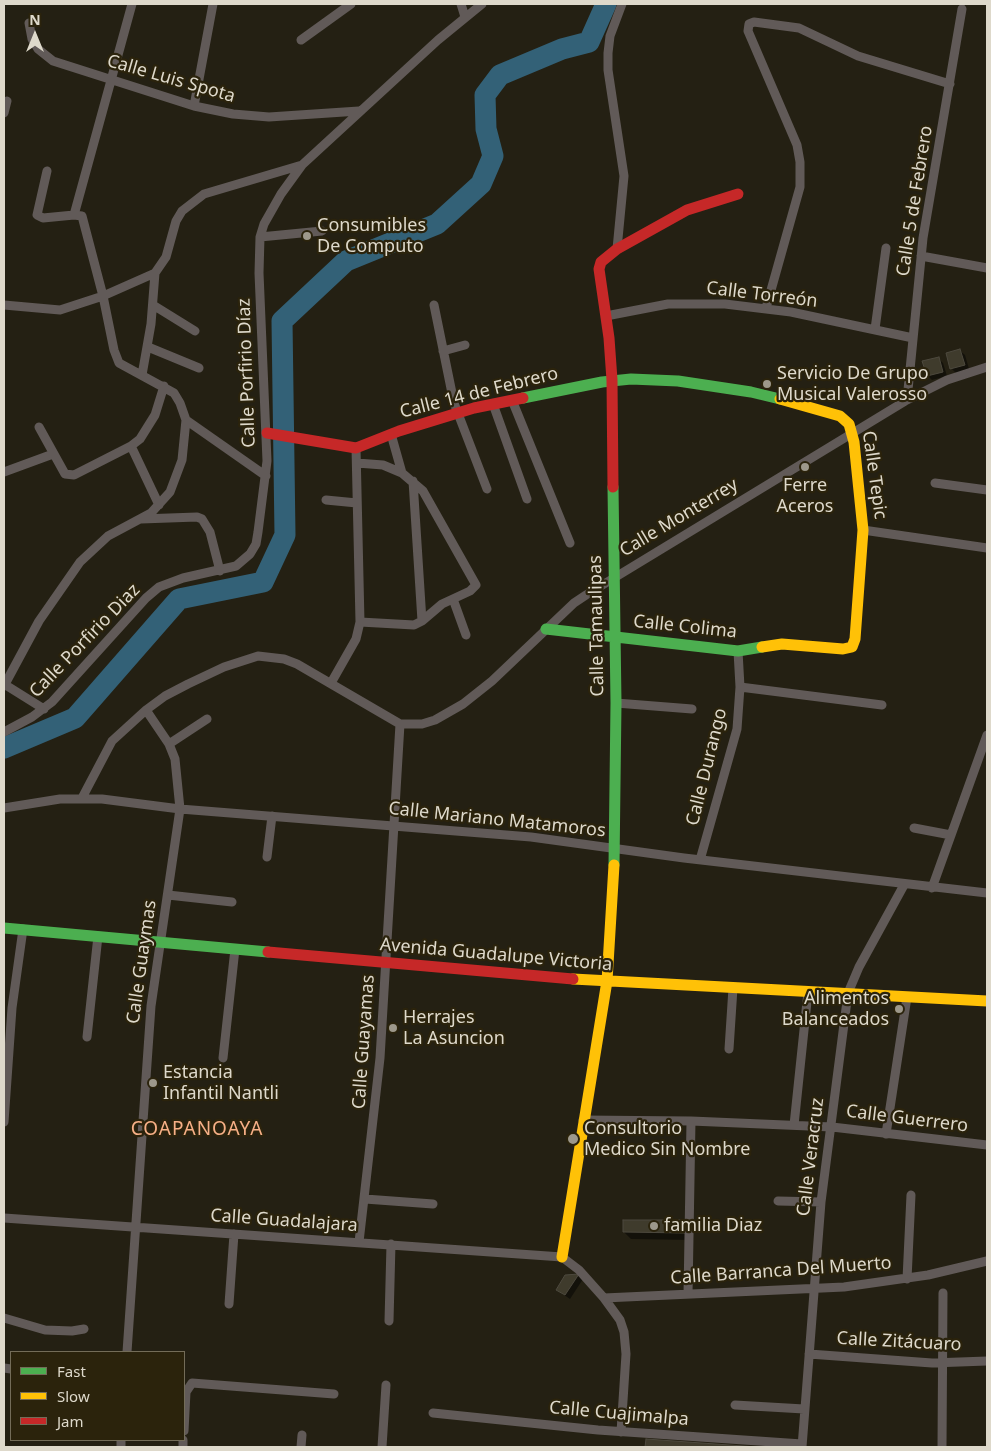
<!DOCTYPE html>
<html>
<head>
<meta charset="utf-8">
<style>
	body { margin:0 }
	#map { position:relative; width:991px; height:1451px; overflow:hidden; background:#242013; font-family:"Noto Sans",sans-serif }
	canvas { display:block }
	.frame { position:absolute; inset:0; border:5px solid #ded9cb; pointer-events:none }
	.legend { position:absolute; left:10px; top:1351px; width:175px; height:90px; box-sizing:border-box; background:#2b230c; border:1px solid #736c58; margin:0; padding:6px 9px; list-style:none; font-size:15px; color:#ded9cb }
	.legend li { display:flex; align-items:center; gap:10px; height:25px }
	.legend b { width:25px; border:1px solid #736c58 }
	.north { position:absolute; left:10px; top:10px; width:50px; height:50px; -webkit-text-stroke:4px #2b230c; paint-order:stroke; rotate:0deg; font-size:14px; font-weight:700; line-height:20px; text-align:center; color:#ded9cb }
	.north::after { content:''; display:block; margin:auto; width:18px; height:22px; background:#ded9cb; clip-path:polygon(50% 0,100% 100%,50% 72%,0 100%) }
</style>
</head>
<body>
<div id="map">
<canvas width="991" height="1451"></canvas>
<div class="frame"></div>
<ul class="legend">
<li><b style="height:6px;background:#4caf50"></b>Fast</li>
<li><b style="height:6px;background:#ffc107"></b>Slow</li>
<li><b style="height:6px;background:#c62828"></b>Jam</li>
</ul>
<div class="north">N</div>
</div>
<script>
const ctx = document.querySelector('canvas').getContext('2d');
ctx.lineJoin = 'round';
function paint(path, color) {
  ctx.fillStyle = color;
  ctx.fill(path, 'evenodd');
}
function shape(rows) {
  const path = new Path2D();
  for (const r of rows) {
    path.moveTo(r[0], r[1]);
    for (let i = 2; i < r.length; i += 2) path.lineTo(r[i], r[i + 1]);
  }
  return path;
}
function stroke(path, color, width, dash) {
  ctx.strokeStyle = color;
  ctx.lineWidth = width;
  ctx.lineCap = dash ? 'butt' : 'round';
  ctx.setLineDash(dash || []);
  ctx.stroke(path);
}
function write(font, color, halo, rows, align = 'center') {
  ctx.font = font + ' "Noto Sans",sans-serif';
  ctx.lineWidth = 4.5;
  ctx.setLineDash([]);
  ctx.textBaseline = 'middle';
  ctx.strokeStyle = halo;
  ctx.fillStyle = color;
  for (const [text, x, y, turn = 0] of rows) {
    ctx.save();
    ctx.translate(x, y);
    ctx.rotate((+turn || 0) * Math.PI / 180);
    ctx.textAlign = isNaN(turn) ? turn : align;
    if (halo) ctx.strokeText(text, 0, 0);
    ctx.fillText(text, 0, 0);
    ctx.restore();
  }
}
paint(shape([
	[960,351,965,355,969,369,956,373,951,368],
	[938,358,943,363,947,376,932,380,928,376],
	[687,1221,694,1228,692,1240,631,1239,624,1232],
	[579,1275,583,1279,570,1299,557,1290],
	[647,1440,743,1447,647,1447]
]), '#0007');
stroke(shape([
	[4,748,75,718,179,599,263,582,285,535,282,321,346,261,437,224,481,184,493,156,486,129,485,95,500,75,562,49,589,42,606,4]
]), '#336177', 21);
const building = shape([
	[960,349,965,365,950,369,946,353,960,349],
	[939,357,943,372,927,376,922,361,939,357],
	[623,1220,687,1220,685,1233,623,1232,623,1220],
	[579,1274,565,1295,556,1290,565,1275,579,1274],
	[646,1439,757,1447,765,1447,645,1447,646,1439]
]);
paint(building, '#3f3b2c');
stroke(building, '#4d493e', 1);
stroke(shape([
	[461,4,465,17],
	[29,23,32,39,38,49,53,61,194,106,233,114,269,117,359,111],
	[301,40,351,4],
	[194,106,213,4],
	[4,113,7,101],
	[74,215,132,4],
	[260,237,322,231],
	[617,249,624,176,608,70,608,53,610,36,622,4],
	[921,256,987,268],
	[4,305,60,310,103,296,155,273],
	[153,305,195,331],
	[434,305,454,403,487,489],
	[766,308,800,187,800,162,797,145,748,31,749,24,754,22,799,28,858,56,950,84],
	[606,316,668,304,725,304,791,312,913,338],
	[875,329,886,248],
	[148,347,199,368],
	[443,351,465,345],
	[142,375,151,324,155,273,166,257,176,221,182,211,204,194,302,165],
	[512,400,570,543],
	[907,400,923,238,962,9],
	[493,404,527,499],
	[186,420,266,476],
	[39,427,65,474,74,475,131,446,140,439,155,415,164,386],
	[391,434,402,473],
	[131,446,159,505],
	[357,463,383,465,402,473,423,491,476,585,470,591,442,604,422,621,414,625,360,622],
	[4,472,53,454],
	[413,481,422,621],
	[935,483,987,490],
	[326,500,357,503],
	[141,519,197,517,202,519,210,532,220,571],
	[863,530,987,548],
	[453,599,466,635],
	[331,683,356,639,360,622,356,448],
	[4,684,44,709],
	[4,686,39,621,80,562,108,536,151,513,170,492,182,460,186,420,180,403,174,393,119,363,114,350,103,296,82,216,74,215,43,218,37,215,47,171],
	[740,687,882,705],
	[616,703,692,709],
	[4,732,32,717,52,702,146,598,159,587,183,578,236,566,250,554,256,544,258,532,267,461,259,273,260,237,264,224,281,194,302,165,438,40,482,4],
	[169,744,207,719],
	[82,798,112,741,146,710,165,696,188,684,224,667,258,656,284,659,297,664,400,724,422,724,435,720,463,704,492,681,574,603,586,595,907,400,947,380,987,367],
	[4,808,60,799,102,799,180,809,531,837,684,858,987,893],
	[914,828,951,835],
	[267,857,272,816],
	[700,860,737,729,740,687,738,651],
	[932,888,987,735],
	[168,895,232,902],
	[87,1037,98,936],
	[729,1049,733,988],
	[223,1058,235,949],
	[583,1120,691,1121,832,1127,987,1145],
	[4,1122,12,1008,23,929],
	[794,1125,808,992],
	[886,1134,907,997],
	[365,1199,433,1204],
	[778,1201,821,1202],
	[4,1218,562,1257,579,1270,604,1298,620,1320,624,1332,626,1354,621,1432],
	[359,1242,380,1058,400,724],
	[907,1279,911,1195],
	[688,1294,691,1121],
	[604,1298,844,1287,928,1275,987,1261],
	[229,1304,234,1234],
	[4,1318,45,1330,72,1331,84,1329],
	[389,1321,391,1244],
	[127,1352,151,1006,180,809,175,759,169,744,146,710],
	[809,1354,932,1363,987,1361],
	[4,1368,11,1369],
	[735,1405,804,1409],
	[433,1413,598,1430,802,1444],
	[184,1431,186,1392,192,1383,334,1394],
	[121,1447,121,1440],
	[183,1447,183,1440],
	[301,1447,302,1435],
	[382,1447,386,1385],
	[802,1447,821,1202,848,993,859,967,904,885],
	[942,1447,943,1293]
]), '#615a58', 9);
stroke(shape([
	[523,398,602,382,631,379,678,381,751,392,780,399],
	[613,487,616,703,614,865],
	[546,629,738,651,762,647],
	[4,928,268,952]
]), '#4caf50', 11);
stroke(shape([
	[762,647,782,644,843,649,852,647,855,639,863,530,854,442,849,424,840,416,780,399],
	[573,979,987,1001],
	[562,1257,607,981,614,865]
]), '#ffc107', 11);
stroke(shape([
	[267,433,356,448,399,431,474,408,523,398],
	[613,487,612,380,609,338,599,269,601,262,617,249,687,210,738,194],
	[268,952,573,979]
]), '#c62828', 11);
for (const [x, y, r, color] of [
	[307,236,5,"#9d988b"],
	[767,384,5,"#9d988b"],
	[805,467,5,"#9d988b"],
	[899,1009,5,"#9d988b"],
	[393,1028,5,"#9d988b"],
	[153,1083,5,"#9d988b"],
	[573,1139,6,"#9d988b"],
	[654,1226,5,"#9d988b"]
]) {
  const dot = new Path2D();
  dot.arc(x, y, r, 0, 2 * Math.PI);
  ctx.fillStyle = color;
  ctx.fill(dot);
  stroke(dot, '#2b230c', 2);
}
write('18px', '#ded9cb', '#2b230c', [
	["Calle Luis Spota",171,79,16],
	["Calle 5 de Febrero",915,201,-81],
	["Calle Torreón",762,295,7],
	["Calle Porfirio Díaz",247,373,-92],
	["Calle 14 de Febrero",479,393,-14],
	["Calle Tepic",874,475,82],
	["Calle Monterrey",679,518,-31],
	["Calle Tamaulipas",597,626,-91],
	["Calle Colima",685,627,6],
	["Calle Porfirio Diaz",85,641,-46],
	["Calle Durango",707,767,-76],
	["Calle Mariano Matamoros",497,820,6],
	["Avenida Guadalupe Victoria",496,955,5],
	["Calle Guaymas",142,962,-82],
	["Calle Guayamas",364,1042,-86],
	["Calle Guerrero",907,1119,7],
	["Calle Veracruz",811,1157,-83],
	["Calle Guadalajara",284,1221,4],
	["Calle Barranca Del Muerto",781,1271,-4],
	["Calle Zitácuaro",899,1342,3],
	["Calle Cuajimalpa",619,1414,5]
]);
write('18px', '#ded9cb', '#2b230c', [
	["Consumibles",317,226],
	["De Computo",317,247],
	["Servicio De Grupo",777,374],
	["Musical Valerosso",777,395],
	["Ferre",805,486,"center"],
	["Aceros",805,507,"center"],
	["Alimentos",889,999,"right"],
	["Balanceados",889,1020,"right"],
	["Herrajes",403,1018],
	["La Asuncion",403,1039],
	["Estancia",163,1073],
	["Infantil Nantli",163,1094],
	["Consultorio",584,1129],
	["Medico Sin Nombre",584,1150],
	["familia Diaz",664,1226]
], 'left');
ctx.letterSpacing = '1px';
write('19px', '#f7b087', '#2b230c', [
	["COAPANOAYA",197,1130]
]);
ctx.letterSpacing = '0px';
</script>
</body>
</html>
